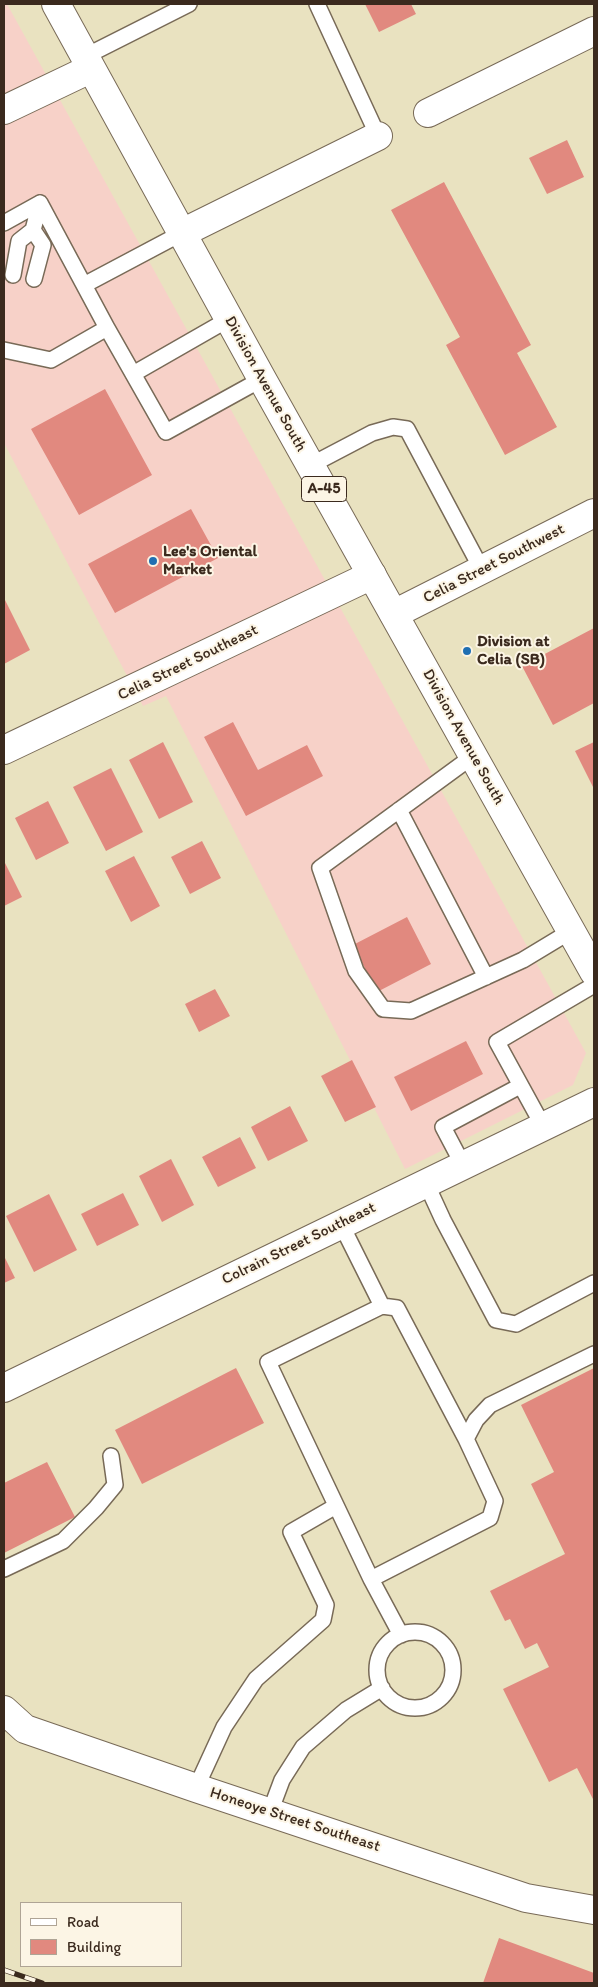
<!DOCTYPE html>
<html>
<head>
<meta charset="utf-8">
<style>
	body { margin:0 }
	#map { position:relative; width:598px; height:1987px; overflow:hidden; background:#e9e2c0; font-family:Itim,sans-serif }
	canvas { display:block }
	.frame { position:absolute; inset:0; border:5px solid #3b2a1e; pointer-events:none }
	.legend { position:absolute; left:20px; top:1902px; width:162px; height:65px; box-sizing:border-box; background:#fcf5e5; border:1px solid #afa495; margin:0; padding:6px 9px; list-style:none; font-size:15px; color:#3b2a1e }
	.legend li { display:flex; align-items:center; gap:10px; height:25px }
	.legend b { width:25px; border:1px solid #afa495 }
</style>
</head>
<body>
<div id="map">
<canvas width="598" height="1987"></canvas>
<div class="frame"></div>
<ul class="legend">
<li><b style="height:6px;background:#fff"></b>Road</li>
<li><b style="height:14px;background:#e1897f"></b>Building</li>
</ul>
</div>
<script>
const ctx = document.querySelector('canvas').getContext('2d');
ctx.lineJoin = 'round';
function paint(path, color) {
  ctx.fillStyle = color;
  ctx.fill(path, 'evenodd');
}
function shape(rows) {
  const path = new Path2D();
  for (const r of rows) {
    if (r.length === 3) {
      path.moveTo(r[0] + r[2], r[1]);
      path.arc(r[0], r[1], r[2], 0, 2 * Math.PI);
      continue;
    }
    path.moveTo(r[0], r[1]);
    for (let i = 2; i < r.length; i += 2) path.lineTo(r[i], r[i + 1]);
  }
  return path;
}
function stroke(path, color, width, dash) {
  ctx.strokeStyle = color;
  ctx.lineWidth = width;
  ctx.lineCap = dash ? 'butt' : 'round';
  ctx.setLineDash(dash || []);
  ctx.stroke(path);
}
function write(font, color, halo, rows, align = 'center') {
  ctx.font = font + ' Itim,sans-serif';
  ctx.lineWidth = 4;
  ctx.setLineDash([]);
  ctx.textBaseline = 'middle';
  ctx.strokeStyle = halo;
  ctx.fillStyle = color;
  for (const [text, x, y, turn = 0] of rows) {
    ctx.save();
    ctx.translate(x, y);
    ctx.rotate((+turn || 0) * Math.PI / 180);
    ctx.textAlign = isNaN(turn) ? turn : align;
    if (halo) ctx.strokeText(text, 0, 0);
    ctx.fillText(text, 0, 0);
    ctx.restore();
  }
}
paint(shape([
	[4,4,7,4,586,1053,573,1085,405,1169,166,696,143,706,4,443]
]), '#f7d1c8');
paint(shape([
	[365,4,411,4,416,14,379,32],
	[567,140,584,177,547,194,529,158],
	[444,182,531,345,517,353,557,427,505,455,446,345,460,337,391,210],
	[105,389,152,475,79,515,31,429],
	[191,509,218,558,115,613,88,564],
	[4,598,30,650,4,664],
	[594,628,594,703,553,725,522,666],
	[233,722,258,770,307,745,323,776,246,816,204,737],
	[163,742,193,802,159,819,129,760],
	[594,742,594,789,575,751],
	[111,768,143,832,106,851,73,787],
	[48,801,69,843,36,860,15,818],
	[202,841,221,878,190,894,171,857],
	[134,856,160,906,131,922,105,871],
	[4,861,22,897,4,906],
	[407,917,431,964,377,992,353,945],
	[215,989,230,1016,199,1032,185,1004],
	[466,1041,483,1074,411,1111,394,1077],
	[352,1060,376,1107,345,1122,321,1076],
	[290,1106,308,1141,268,1161,251,1127],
	[240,1137,256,1168,218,1187,202,1157],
	[171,1159,194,1205,162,1222,139,1176],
	[123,1193,139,1225,97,1246,81,1214],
	[49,1194,77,1250,34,1272,6,1216],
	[4,1256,15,1278,4,1283],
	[236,1368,264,1423,142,1484,115,1430],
	[594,1368,594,1801,577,1768,549,1782,503,1689,549,1667,537,1643,525,1649,510,1619,505,1621,490,1591,565,1554,531,1484,554,1472,521,1405],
	[47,1462,75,1517,4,1553,4,1483],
	[499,1938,594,1973,594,1983,483,1983]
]), '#e1897f');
const service = shape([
	[317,4,378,136],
	[84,57,189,4],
	[4,223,40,203,107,328,51,360,4,350],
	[13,275,19,241,33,230],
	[34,279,43,245,33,230,40,203],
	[84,285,182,233],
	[107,328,166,432,262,379],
	[133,374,229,319],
	[311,465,372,433,393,427,407,429,482,570],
	[473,756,320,868,356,971,383,1009,411,1011,523,960,571,931],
	[399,810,486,977],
	[543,1126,497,1042,594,985],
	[463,1165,443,1127,520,1086],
	[426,1183,443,1220,496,1320,516,1324,594,1283],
	[341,1224,382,1306,397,1308,466,1439,495,1501,490,1518,371,1579,268,1362,382,1306],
	[466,1439,476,1420,490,1405,594,1354],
	[4,1569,63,1541,96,1508,115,1485,111,1456],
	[371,1579,401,1635],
	[415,1670,38],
	[196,1788,224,1727,256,1679,323,1620,326,1605,291,1532,336,1506],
	[270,1812,282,1780,303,1747,346,1710,382,1688]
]);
const minor = shape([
	[4,110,90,69],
	[428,113,594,31],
	[182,233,378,136],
	[394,614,594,513],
	[4,750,372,575],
	[4,1388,594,1102],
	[4,1710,25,1729,196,1788,526,1898,594,1910]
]);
const primary = shape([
	[56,4,262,379,594,972]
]);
stroke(service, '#786a57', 18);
stroke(minor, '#786a57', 30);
stroke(primary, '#786a57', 30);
stroke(service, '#fff', 15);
stroke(minor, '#fff', 28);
stroke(primary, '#fff', 28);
const rail = shape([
	[4,1970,42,1983]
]);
stroke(rail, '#3b2a1e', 5.5);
stroke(rail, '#fcf5e5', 4, [11]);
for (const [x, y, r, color] of [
	[153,561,5,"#1f6fb2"],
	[467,651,5,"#1f6fb2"]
]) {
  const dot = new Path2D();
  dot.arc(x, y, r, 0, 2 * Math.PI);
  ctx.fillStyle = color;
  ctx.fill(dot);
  stroke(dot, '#fcf5e5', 2);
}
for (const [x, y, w] of [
	[324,489,45]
]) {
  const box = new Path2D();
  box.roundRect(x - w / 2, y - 12.5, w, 25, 4);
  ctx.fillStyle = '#fcf5e5';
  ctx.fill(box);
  stroke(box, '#3b2a1e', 1);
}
write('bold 15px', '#3b2a1e', null, [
	["A-45",324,489]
]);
write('16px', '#3b2a1e', '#fcf5e5', [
	["Division Avenue South",265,384,61],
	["Celia Street Southwest",494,564,-27],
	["Celia Street Southeast",188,663,-26],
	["Division Avenue South",463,737,61],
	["Colrain Street Southeast",299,1244,-26],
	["Honeoye Street Southeast",295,1820,18]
]);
write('bold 16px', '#3b2a1e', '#fcf5e5', [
	["Lee's Oriental",163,552],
	["Market",163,570],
	["Division at",477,642],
	["Celia (SB)",477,660]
], 'left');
</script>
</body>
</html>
